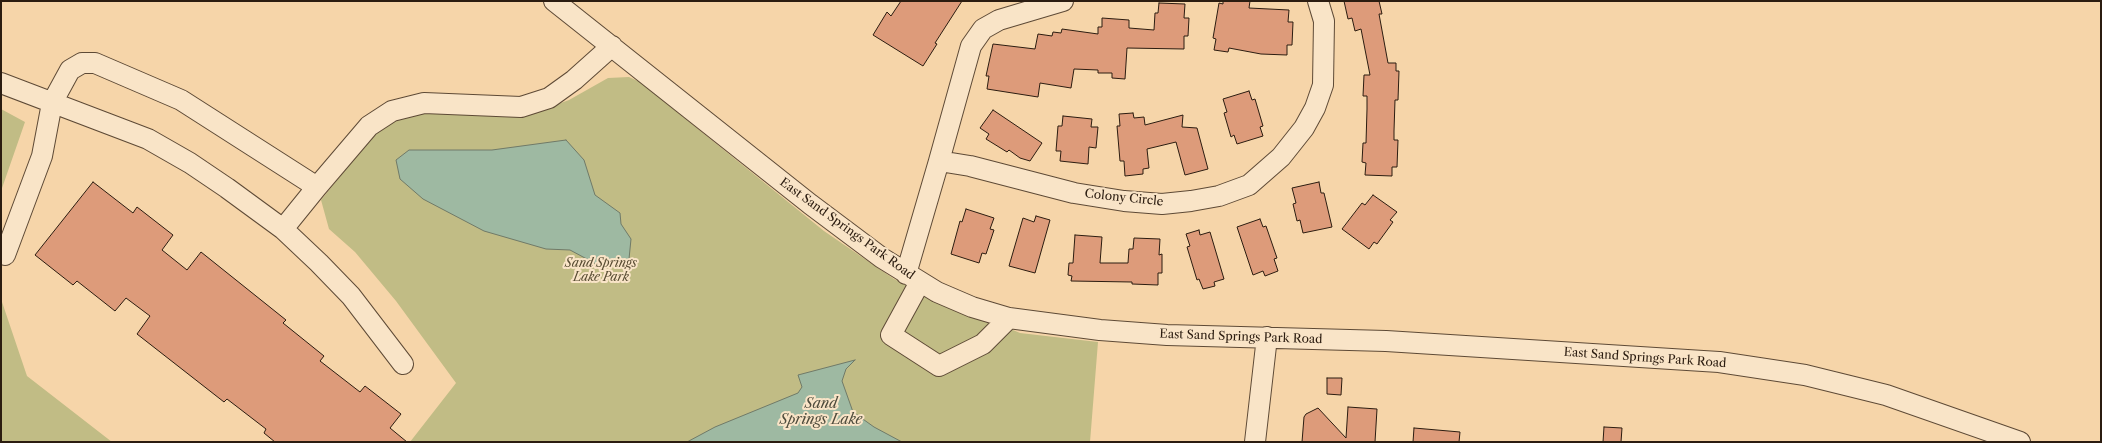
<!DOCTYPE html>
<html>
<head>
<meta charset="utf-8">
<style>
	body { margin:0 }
	#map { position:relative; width:2102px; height:443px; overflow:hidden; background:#f6d5a9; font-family:"Libre Caslon Text",serif }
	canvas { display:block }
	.frame { position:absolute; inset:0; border:2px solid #2b1c10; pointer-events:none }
</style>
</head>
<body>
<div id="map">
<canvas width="2102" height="443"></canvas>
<div class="frame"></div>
</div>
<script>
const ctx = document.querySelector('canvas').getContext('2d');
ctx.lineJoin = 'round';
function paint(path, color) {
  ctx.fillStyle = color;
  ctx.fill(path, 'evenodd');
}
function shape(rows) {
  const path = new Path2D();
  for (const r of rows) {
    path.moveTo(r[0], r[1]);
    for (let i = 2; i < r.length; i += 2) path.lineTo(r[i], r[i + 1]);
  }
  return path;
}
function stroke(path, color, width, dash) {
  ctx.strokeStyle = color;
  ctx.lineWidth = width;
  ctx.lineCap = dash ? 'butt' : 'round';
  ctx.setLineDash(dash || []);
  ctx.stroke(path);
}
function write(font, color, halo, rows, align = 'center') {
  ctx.font = font + ' "Libre Caslon Text",serif';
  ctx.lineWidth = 4;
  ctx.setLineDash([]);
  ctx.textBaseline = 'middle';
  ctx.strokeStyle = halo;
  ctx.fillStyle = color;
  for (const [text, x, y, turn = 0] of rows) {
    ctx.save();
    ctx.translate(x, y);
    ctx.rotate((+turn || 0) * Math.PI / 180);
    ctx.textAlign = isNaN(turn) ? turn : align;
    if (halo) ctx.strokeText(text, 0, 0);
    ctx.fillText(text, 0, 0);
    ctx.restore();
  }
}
paint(shape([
	[629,77,640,82,824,231,894,279,1020,333,1098,342,1090,442,410,442,456,383,396,301,355,252,329,229,321,200,376,132,390,121,427,111,550,107,569,100,608,78],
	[1,109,25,122,1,191],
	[1,299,27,376,112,442,1,442]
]), '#c1bc85');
const water = shape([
	[566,140,584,160,595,195,620,213,621,224,631,239,629,259,619,266,598,265,570,250,546,249,484,231,423,199,400,179,396,160,409,150,492,150,566,140],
	[855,360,846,369,842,381,853,412,874,427,902,442,687,442,715,427,798,393,802,387,798,375,855,360]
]);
paint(water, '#9eb9a2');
stroke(water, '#707a68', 1);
const building = shape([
	[901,1,962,1,935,43,937,44,923,66,873,35,887,12,891,16,901,1],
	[1223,1,1250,1,1249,8,1289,10,1288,22,1293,22,1292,45,1287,45,1287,55,1261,54,1229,48,1228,52,1214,50,1216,39,1213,38,1219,3,1223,4,1223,1],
	[1344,1,1379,1,1382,14,1379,14,1388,63,1396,63,1396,71,1399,71,1398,100,1395,100,1394,131,1394,140,1398,140,1397,167,1392,167,1392,176,1365,175,1366,163,1362,162,1363,143,1366,143,1367,109,1367,96,1363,96,1364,75,1370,75,1361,29,1355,31,1352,18,1348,19,1344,1],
	[1159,3,1185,4,1184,18,1189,18,1188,36,1184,36,1184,49,1127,48,1125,79,1112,78,1112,73,1098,73,1098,70,1074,69,1071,88,1040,83,1038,97,987,89,989,76,986,76,993,44,1035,49,1038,34,1052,36,1053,32,1061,33,1062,29,1098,34,1098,27,1102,27,1102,18,1129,20,1129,28,1154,30,1155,13,1158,13,1159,3],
	[1249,91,1252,100,1255,99,1263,126,1260,127,1263,136,1237,144,1234,135,1231,137,1224,113,1227,112,1223,99,1249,91],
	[993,110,1042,143,1030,161,1020,158,1009,150,1007,152,986,139,989,134,980,128,993,110],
	[1133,113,1134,118,1144,117,1145,125,1183,115,1182,127,1197,128,1208,169,1185,175,1176,142,1147,149,1149,168,1143,169,1143,174,1125,176,1124,161,1120,161,1117,126,1120,126,1119,114,1133,113],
	[1063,116,1092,119,1091,127,1098,127,1096,148,1089,147,1088,164,1060,161,1061,151,1056,151,1058,126,1062,126,1063,116],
	[93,182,133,213,137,207,173,235,162,250,187,270,201,252,286,320,283,323,324,356,320,361,360,392,365,386,401,414,390,428,407,442,275,442,264,433,266,429,227,399,224,402,137,334,150,316,126,298,115,311,77,281,73,285,35,255,93,182],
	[1319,182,1321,193,1324,193,1332,227,1303,233,1300,220,1297,221,1293,204,1296,203,1292,188,1319,182],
	[1373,195,1397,212,1390,220,1393,222,1377,244,1374,242,1369,249,1342,229,1362,203,1365,205,1373,195],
	[966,209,994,218,990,229,994,230,986,254,982,253,979,263,951,254,960,221,962,222,966,209],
	[1036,216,1050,220,1035,273,1009,266,1023,218,1034,222,1036,216],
	[1260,219,1263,227,1266,226,1277,258,1274,259,1278,271,1265,276,1263,271,1253,275,1237,227,1260,219],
	[1199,230,1200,235,1210,232,1224,279,1214,282,1215,286,1203,289,1199,279,1197,280,1187,247,1190,246,1186,234,1199,230],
	[1075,235,1102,237,1100,263,1128,263,1129,249,1133,249,1134,238,1160,239,1159,255,1162,254,1162,273,1158,273,1158,285,1132,284,1132,282,1071,281,1072,276,1068,275,1069,263,1073,263,1075,235],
	[1327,378,1342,378,1341,395,1327,394,1327,378],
	[1348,407,1377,409,1375,442,1302,442,1304,417,1306,414,1318,408,1346,438,1348,407],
	[1604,427,1622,428,1621,442,1603,442,1604,427],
	[1414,428,1460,432,1459,442,1413,442,1414,428]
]);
paint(building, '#dd9b7a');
stroke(building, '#2b1c10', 1);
const minor = shape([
	[554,1,810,204,882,258,937,292,972,307,1009,318,1100,330,1167,335,1386,341,1719,362,1805,375,1886,395,2020,442],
	[1063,1,999,20,983,29,971,46,939,161,970,166,1074,193,1124,201,1162,204,1191,201,1219,196,1249,185,1281,157,1304,128,1315,108,1323,85,1324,21,1318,1],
	[1,83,148,139,190,163,227,188,283,229,319,263,351,296,403,364],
	[283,229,317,187,369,126,392,111,424,103,521,107,549,98,574,80,612,46],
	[5,255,42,156,52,103,70,70,82,63,95,63,181,100,317,187],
	[906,274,939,161],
	[920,282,891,335,939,366,983,344,1009,318],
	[1255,442,1267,337]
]);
stroke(minor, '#5e4a36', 22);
stroke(minor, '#f9e4c7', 20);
write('12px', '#2b1c10', '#f9e4c7', [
	["Colony Circle",1124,198,6],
	["East Sand Springs Park Road",847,229,36],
	["East Sand Springs Park Road",1241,337,2],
	["East Sand Springs Park Road",1645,358,4]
]);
write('italic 12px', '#584c33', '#f9e4c7', [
	["Sand Springs",601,264],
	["Lake Park",601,278]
]);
write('italic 14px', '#4e4b3c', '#f9e4c7', [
	["Sand",821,404],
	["Springs Lake",821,420]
]);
</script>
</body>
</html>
